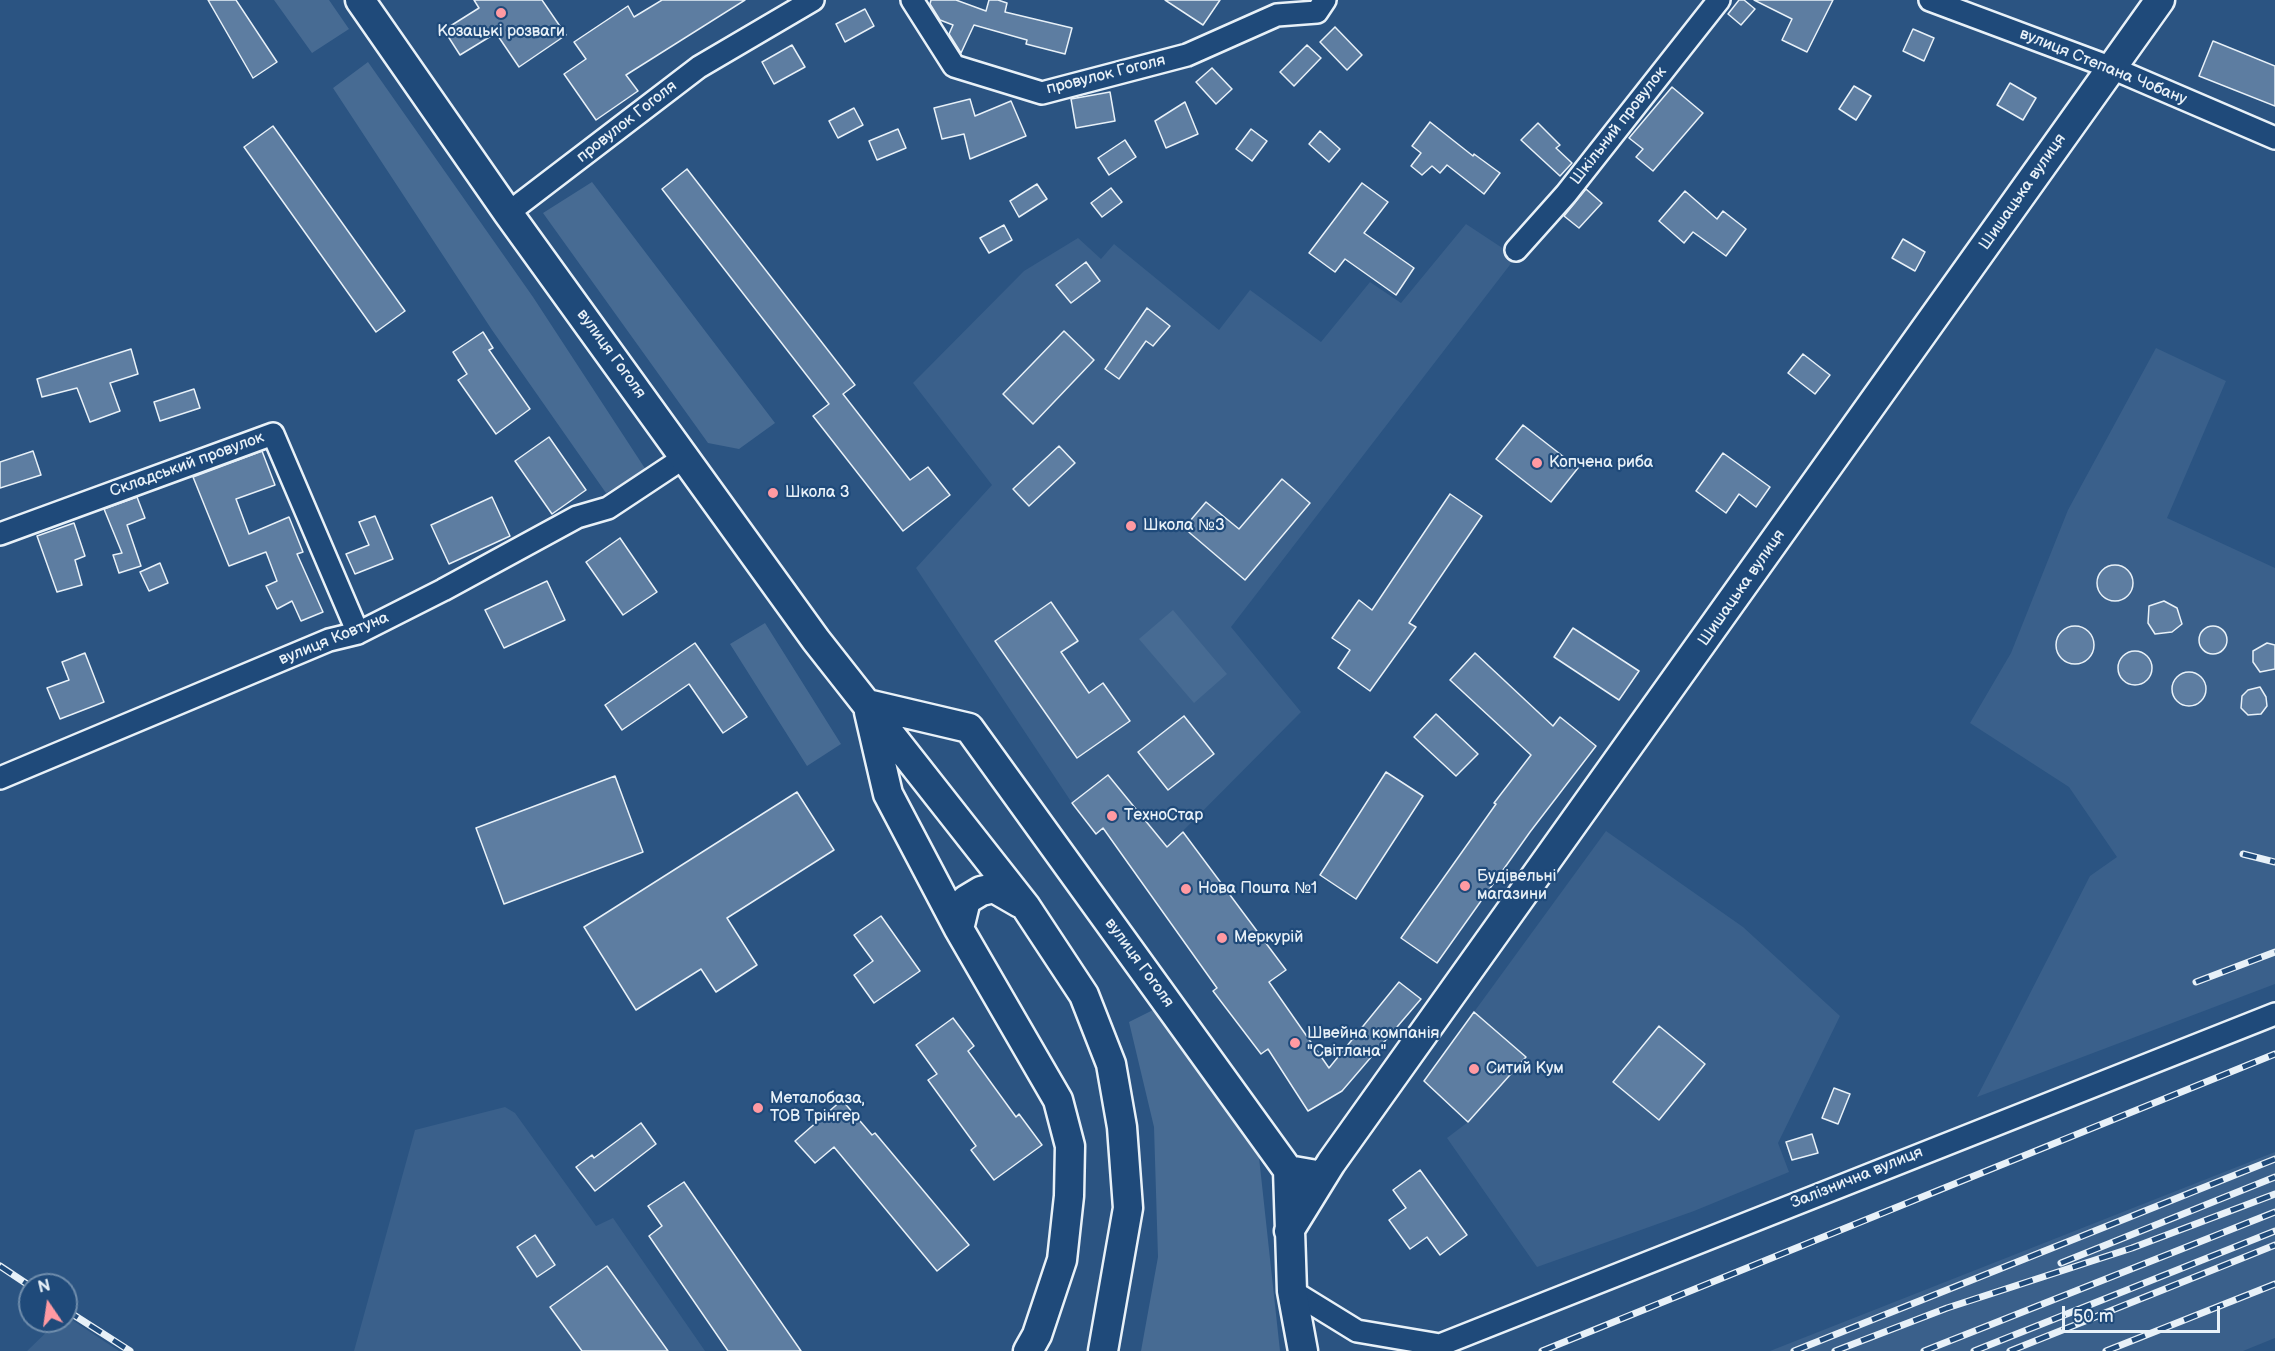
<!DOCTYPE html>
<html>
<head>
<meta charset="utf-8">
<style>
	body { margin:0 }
	#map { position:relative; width:2275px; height:1351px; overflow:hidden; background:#2b5482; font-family:"Balsamiq Sans",sans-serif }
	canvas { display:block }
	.north { position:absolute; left:18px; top:1273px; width:60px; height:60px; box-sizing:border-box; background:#1f4a7a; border:2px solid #6f8dac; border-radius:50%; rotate:347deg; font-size:16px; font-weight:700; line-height:24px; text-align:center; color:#e8f1f8 }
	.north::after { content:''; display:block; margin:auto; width:21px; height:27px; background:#ff9aa2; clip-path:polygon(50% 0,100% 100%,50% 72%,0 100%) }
	.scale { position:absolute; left:2062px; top:1306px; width:158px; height:27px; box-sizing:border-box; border:3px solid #e8f1f8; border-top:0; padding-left:8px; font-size:18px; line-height:21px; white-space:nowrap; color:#e8f1f8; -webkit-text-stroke:4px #1f4a7a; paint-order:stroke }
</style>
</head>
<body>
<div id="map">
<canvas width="2275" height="1351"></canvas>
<div class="north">N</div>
<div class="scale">50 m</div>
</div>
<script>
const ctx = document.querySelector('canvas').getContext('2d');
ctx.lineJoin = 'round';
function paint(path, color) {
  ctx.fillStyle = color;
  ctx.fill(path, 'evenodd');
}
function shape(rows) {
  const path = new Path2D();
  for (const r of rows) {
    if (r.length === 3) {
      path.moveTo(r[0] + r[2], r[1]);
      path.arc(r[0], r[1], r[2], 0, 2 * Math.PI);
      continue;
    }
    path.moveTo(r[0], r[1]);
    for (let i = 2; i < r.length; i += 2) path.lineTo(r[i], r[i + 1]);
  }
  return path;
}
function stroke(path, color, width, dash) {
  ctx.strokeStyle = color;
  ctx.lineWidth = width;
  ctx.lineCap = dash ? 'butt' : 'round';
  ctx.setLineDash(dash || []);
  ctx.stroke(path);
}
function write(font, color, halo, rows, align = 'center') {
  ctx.font = font + ' "Balsamiq Sans",sans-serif';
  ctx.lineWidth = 4.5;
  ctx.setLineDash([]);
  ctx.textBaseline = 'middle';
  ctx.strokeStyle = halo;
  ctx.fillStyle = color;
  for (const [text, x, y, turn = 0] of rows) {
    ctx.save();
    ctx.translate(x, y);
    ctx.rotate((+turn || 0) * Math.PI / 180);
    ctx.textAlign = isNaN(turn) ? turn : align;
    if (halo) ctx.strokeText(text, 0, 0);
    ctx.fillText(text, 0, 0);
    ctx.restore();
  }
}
paint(shape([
	[1466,224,1516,257,1231,627,1301,712,1167,847,1108,776,1072,803,916,568,992,485,913,383,1024,271,1078,238,1101,259,1114,244,1219,330,1250,290,1321,342,1370,282,1401,303],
	[2156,348,2226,381,2167,518,2275,568,2275,984,1977,1097,2090,876,2117,857,2069,787,1970,723,2011,653,2068,510],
	[1606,831,1743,927,1840,1016,1778,1143,1789,1172,1694,1211,1537,1267,1447,1138,1468,1122,1526,1058,1474,1012],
	[505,1107,515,1113,596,1226,613,1218,705,1351,354,1351,415,1130],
	[2275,1152,2275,1338,2243,1351,1770,1351],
	[66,1316,119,1351,27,1351,58,1321,66,1321]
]), '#3a608b');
paint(shape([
	[274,0,329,0,349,29,312,53],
	[368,62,533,297,646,470,606,493,492,330,333,88],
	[592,182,775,423,739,449,708,443,543,213],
	[1173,610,1227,674,1194,703,1139,639],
	[765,623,841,744,807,766,730,644],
	[1153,1010,1258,1148,1280,1351,1141,1351,1158,1257,1154,1127,1129,1022]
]), '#476b93');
const building = shape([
	[208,0,236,0,277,62,253,78,208,0],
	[474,0,542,0,566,35,519,67,496,33,460,55,444,30,479,8,474,0],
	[662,0,745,0,626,75,638,91,596,120,564,74,586,59,574,42,628,6,634,17,662,0],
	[931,0,956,0,986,11,989,0,998,0,1007,3,1005,12,1072,28,1065,54,1026,44,1027,40,974,25,961,53,949,34,953,25,940,20,930,4,931,0],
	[1165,0,1220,0,1203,25,1165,0],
	[1739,0,1744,0,1755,9,1741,25,1728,14,1739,0],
	[1754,0,1833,0,1807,52,1782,40,1792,19,1754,0],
	[865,9,874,26,845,42,836,24,865,9],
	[1335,27,1362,55,1347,70,1320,42,1335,27],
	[1913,29,1934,38,1924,61,1903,51,1913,29],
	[2213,41,2275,66,2275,106,2199,76,2213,41],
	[792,45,805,67,774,84,762,62,792,45],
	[1307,45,1321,58,1294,86,1280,72,1307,45],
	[1212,68,1232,89,1216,104,1196,82,1212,68],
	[2010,83,2036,98,2023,120,1997,105,2010,83],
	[1854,86,1871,96,1856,120,1839,109,1854,86],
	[1672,87,1703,113,1653,171,1636,157,1643,149,1629,138,1672,87],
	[1110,92,1115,121,1076,128,1071,99,1110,92],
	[970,99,975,116,1011,101,1026,136,970,159,964,134,942,139,934,108,970,99],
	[1185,102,1198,134,1166,148,1155,121,1185,102],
	[854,108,863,125,838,138,829,121,854,108],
	[1430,122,1473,156,1474,154,1500,173,1484,194,1447,165,1440,173,1432,166,1422,175,1411,166,1421,153,1412,146,1430,122],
	[1538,123,1560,145,1556,148,1572,163,1560,176,1521,140,1538,123],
	[273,126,405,311,376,332,244,147,273,126],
	[898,129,906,148,877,160,869,141,898,129],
	[1251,129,1267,141,1252,161,1236,149,1251,129],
	[1320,131,1340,149,1329,162,1309,144,1320,131],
	[1125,140,1136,157,1109,175,1098,158,1125,140],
	[687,169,855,385,843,394,910,480,928,467,950,495,903,531,813,416,829,404,662,189,687,169],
	[1362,183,1388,202,1364,233,1414,268,1396,295,1345,259,1335,272,1309,253,1362,183],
	[1037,184,1047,199,1019,217,1010,201,1037,184],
	[1111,188,1122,202,1102,217,1091,203,1111,188],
	[1586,189,1602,203,1579,228,1564,216,1586,189],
	[1685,191,1717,219,1723,211,1746,229,1726,256,1693,232,1684,243,1659,221,1685,191],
	[1004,225,1012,240,989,253,980,238,1004,225],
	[1903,239,1925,252,1915,271,1892,258,1903,239],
	[1086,262,1100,281,1071,303,1056,285,1086,262],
	[1147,308,1170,326,1153,346,1146,341,1119,379,1105,369,1147,308],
	[1064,331,1094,360,1033,424,1003,394,1064,331],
	[483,332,493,348,489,350,530,409,496,434,458,380,467,374,453,352,483,332],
	[131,349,138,374,110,383,120,411,90,422,77,388,42,397,37,379,131,349],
	[1803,354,1830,375,1815,394,1788,373,1803,354],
	[194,389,200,408,160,421,154,402,194,389],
	[1523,425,1578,468,1551,502,1496,459,1523,425],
	[549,437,586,490,552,514,515,461,549,437],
	[1059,446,1075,463,1029,506,1013,489,1059,446],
	[33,451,41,475,0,488,0,462,33,451],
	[262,451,275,485,236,499,249,534,289,517,303,552,297,554,323,612,301,621,292,601,277,609,266,586,277,581,266,552,229,566,193,477,262,451],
	[1723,453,1770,487,1756,507,1739,494,1726,513,1696,491,1723,453],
	[1282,479,1310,503,1245,580,1184,528,1206,502,1239,529,1282,479],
	[1450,494,1482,516,1409,623,1416,627,1370,691,1338,668,1350,650,1332,638,1359,600,1372,610,1450,494],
	[137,497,145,518,127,525,141,566,119,573,113,555,122,553,104,509,137,497],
	[492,497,510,536,449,564,431,525,492,497],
	[375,516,393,559,355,574,346,554,369,545,359,522,375,516],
	[74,523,85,556,75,560,82,585,57,592,37,536,74,523],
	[620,538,657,592,623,615,586,562,620,538],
	[160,563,168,583,149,591,140,572,160,563],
	[2115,583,18],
	[547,581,565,620,504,648,485,610,547,581],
	[2164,601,2177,608,2182,624,2172,632,2155,634,2148,623,2149,606,2164,601],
	[1051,602,1078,641,1061,652,1089,693,1103,683,1130,721,1077,758,995,641,1051,602],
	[2213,640,14],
	[2075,645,19],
	[1573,628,1639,671,1619,700,1554,657,1573,628],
	[695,643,747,717,723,733,689,684,622,730,605,705,695,643],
	[2267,643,2275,645,2275,669,2260,672,2253,662,2253,651,2267,643],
	[2135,668,17],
	[85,653,104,702,60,719,47,688,69,680,62,662,85,653],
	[1475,653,1553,726,1560,717,1596,746,1530,832,1437,963,1401,938,1496,804,1494,803,1531,755,1450,680,1475,653],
	[2189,689,17],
	[2260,687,2266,697,2267,706,2261,714,2248,715,2241,708,2242,696,2248,690,2260,687],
	[1436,714,1478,754,1456,776,1414,737,1436,714],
	[1184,716,1214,754,1168,790,1138,752,1184,716],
	[1386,772,1423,796,1356,899,1320,875,1386,772],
	[1108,775,1167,847,1183,832,1286,970,1269,982,1329,1068,1399,982,1421,999,1342,1091,1308,1111,1268,1049,1261,1054,1213,991,1217,988,1103,828,1096,834,1072,803,1108,775],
	[615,776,643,852,504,904,476,828,615,776],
	[797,792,834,850,727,918,757,965,716,992,701,969,636,1010,584,927,797,792],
	[881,916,920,971,874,1003,854,975,873,961,854,935,881,916],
	[1474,1012,1526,1057,1468,1122,1424,1081,1474,1012],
	[953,1018,974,1046,968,1051,1016,1117,1019,1114,1042,1145,994,1180,971,1150,976,1146,928,1080,937,1074,916,1045,953,1018],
	[1659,1026,1705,1064,1659,1120,1613,1082,1659,1026],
	[1834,1088,1850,1094,1838,1124,1822,1118,1834,1088],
	[842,1100,872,1135,875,1133,969,1245,937,1271,834,1147,815,1163,795,1141,842,1100],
	[641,1123,656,1144,595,1191,576,1167,592,1155,594,1158,641,1123],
	[1812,1134,1818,1153,1792,1160,1786,1142,1812,1134],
	[1420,1170,1467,1235,1440,1255,1427,1237,1410,1249,1389,1220,1406,1208,1393,1190,1420,1170],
	[684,1182,801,1351,728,1351,649,1236,662,1226,648,1206,684,1182],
	[535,1235,555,1265,537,1277,517,1247,535,1235],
	[607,1266,668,1351,582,1351,550,1307,607,1266]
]);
paint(building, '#5d7da1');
stroke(building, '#e8f1f8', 1.5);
const street = shape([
	[912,0,954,66,1042,93,1187,55,1277,15,1317,12,1325,0],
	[1930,0,2112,68,2275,138],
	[508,213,699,67,813,0],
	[1516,250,1566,194,1719,0],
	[0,534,273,434,358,633],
	[0,778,329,640,358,633,443,590,577,517,608,508,685,457],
	[1292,1291,1357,1331,1440,1345],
	[1434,1351,1440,1345,2275,1014]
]);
const secondary = shape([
	[360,0,508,213,816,640,1026,907,1084,995,1111,1064,1122,1127,1128,1208,1103,1351],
	[867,704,969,728,1288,1170,1322,1176],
	[869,712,888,794,959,929,1058,1100,1070,1146,1069,1196,1062,1260,1037,1335,1028,1351],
	[959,929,966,900,981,891,994,888,1020,903],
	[1288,1170,1292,1291,1303,1351],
	[1289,1231,1331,1163,2160,0]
]);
stroke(street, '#e8f1f8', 26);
stroke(secondary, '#e8f1f8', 33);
stroke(street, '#1f4a7a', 21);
stroke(secondary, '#1f4a7a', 28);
const rail = shape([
	[2243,854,2275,862],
	[2196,982,2275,952],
	[2061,1263,2275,1177],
	[0,1266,30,1286],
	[66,1310,130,1351],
	[1542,1351,2275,1054],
	[1794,1351,2275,1159],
	[1835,1351,1947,1308,2132,1248,2275,1194],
	[1924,1351,2275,1212],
	[1974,1351,2275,1231],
	[2010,1351,2275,1245],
	[2106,1351,2275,1284]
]);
stroke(rail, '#e8f1f8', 7);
stroke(rail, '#1f4a7a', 4.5, [14]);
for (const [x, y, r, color] of [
	[501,13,6,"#ff9aa2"],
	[1537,463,6,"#ff9aa2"],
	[773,493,6,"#ff9aa2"],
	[1131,526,6,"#ff9aa2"],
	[1112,816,6,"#ff9aa2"],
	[1465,886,6,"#ff9aa2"],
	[1186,889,6,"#ff9aa2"],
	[1222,938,6,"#ff9aa2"],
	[1295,1043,6,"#ff9aa2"],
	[1474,1069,6,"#ff9aa2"],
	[758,1108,6,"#ff9aa2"]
]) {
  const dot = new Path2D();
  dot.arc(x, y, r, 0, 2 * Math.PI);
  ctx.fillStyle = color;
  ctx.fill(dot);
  stroke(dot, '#1f4a7a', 2);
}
write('16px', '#e8f1f8', '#1f4a7a', [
	["Козацькі розваги",501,32,"center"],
	["Копчена риба",1549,463],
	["Школа 3",785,493],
	["Школа №3",1143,526],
	["ТехноСтар",1124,816],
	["Будівельні",1477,877],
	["магазини",1477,895],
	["Нова Пошта №1",1198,889],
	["Меркурій",1234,938],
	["Швейна компанія",1307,1034],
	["\"Світлана\"",1307,1052],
	["Ситий Кум",1486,1069],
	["Металобаза,",770,1099],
	["ТОВ Трінгер",770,1117]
], 'left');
write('16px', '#e8f1f8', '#1f4a7a', [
	["вулиця Степана Чобану",2103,67,22],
	["провулок Гоголя",1106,75,-14],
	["провулок Гоголя",627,122,-38],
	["Шкільний провулок",1619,126,-52],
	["Шишацька вулиця",2023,192,-55],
	["вулиця Гоголя",611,354,54],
	["Складський провулок",187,465,-20],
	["Шишацька вулиця",1742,588,-55],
	["вулиця Ковтуна",334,639,-22],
	["вулиця Гоголя",1139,963,54],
	["Залізнична вулиця",1857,1178,-22]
]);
</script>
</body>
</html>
